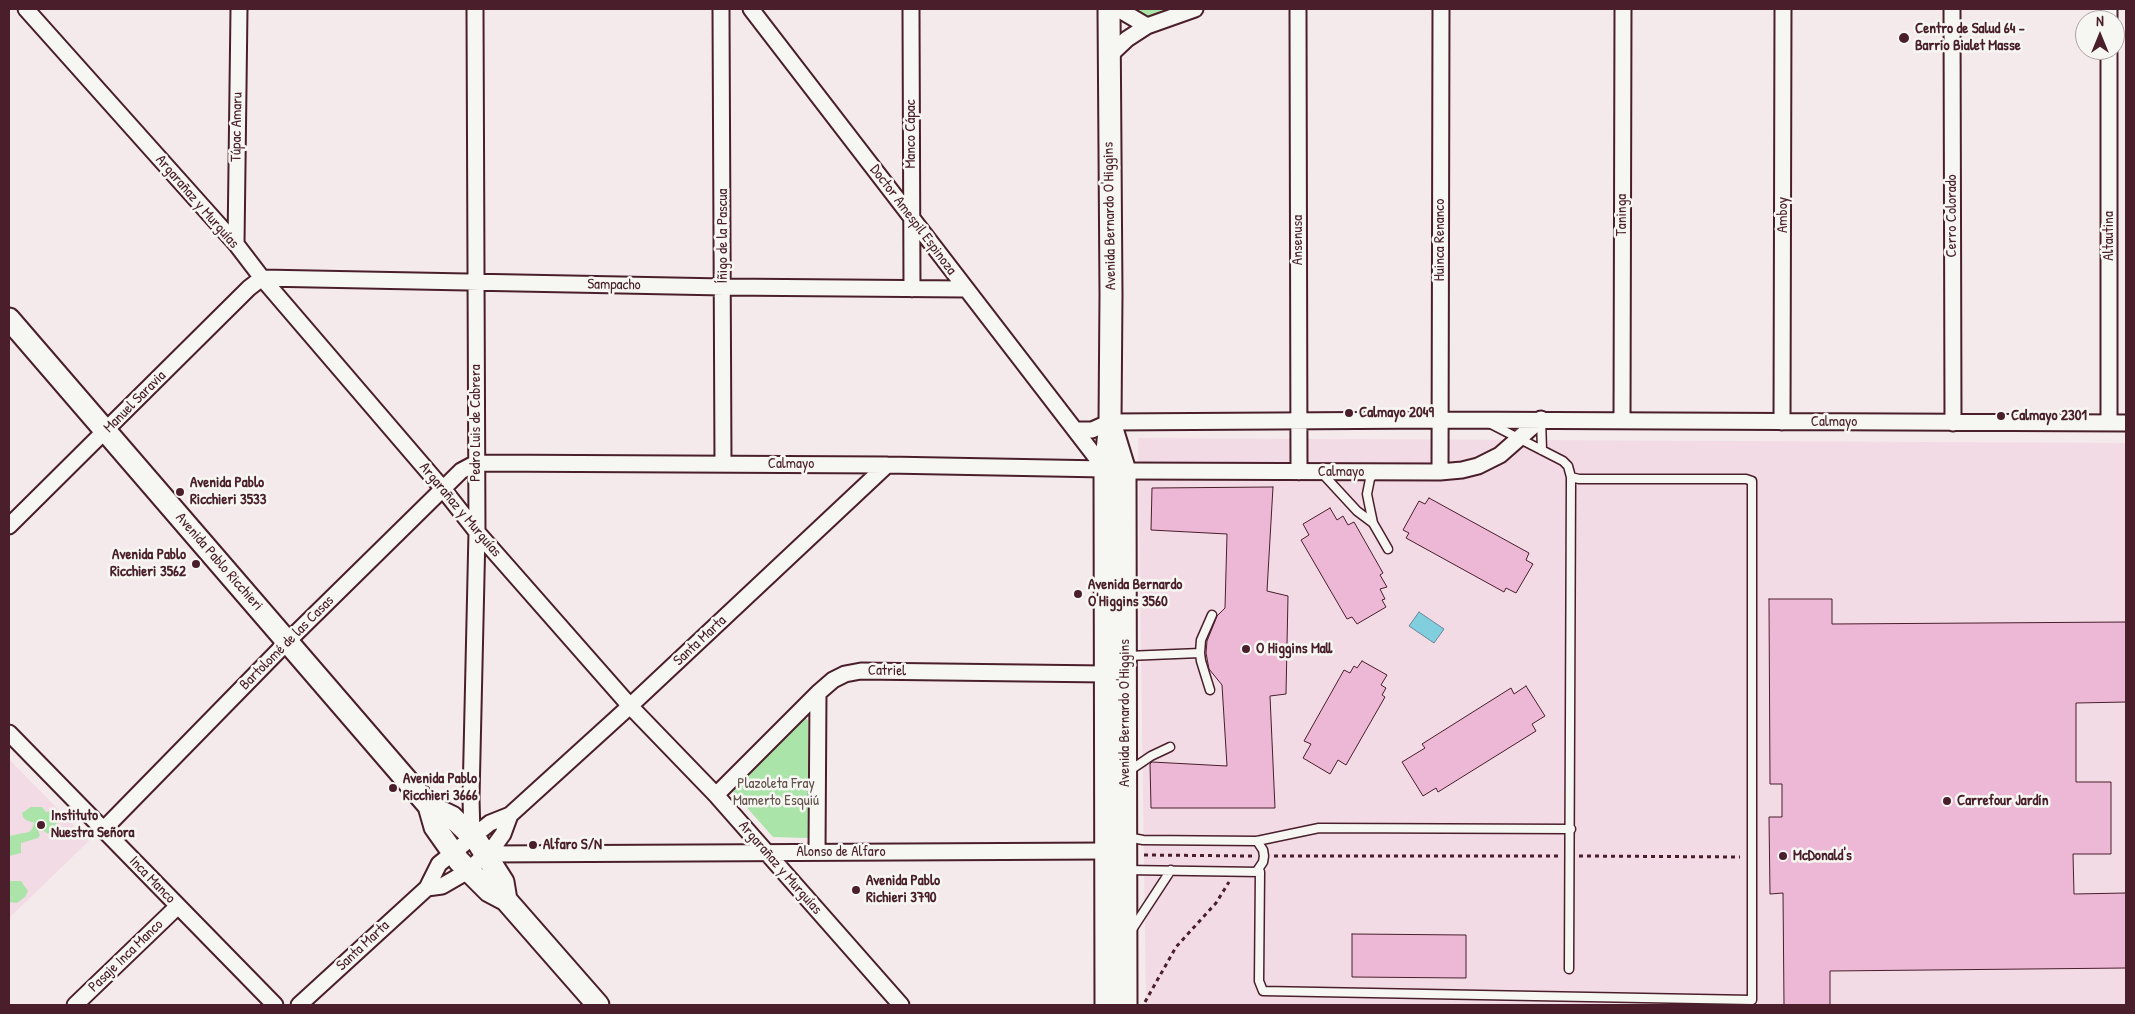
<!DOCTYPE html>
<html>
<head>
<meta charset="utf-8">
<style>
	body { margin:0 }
	#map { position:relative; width:2135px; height:1014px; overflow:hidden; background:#f4eaec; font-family:"Patrick Hand",sans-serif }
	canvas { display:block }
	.frame { position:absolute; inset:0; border:10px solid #4a1f2b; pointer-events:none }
	.north { position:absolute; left:2075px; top:10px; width:50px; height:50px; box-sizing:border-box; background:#f6f6f2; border:1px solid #b1a0a2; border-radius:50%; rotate:0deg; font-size:14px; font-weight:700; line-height:20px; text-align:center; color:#4a1f2b }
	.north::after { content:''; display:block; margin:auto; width:18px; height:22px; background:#4a1f2b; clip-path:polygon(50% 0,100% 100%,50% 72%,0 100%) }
</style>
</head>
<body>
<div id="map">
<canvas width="2135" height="1014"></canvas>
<div class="frame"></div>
<div class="north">N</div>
</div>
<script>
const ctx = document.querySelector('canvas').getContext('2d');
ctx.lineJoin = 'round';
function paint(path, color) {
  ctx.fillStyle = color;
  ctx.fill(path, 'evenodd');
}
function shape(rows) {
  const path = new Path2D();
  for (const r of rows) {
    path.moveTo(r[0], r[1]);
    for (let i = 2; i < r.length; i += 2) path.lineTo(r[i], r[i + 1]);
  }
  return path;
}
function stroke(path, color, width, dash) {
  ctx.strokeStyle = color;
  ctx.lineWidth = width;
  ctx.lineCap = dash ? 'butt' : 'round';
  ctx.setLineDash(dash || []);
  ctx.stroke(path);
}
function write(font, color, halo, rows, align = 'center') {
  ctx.font = font + ' "Patrick Hand",sans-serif';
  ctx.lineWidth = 5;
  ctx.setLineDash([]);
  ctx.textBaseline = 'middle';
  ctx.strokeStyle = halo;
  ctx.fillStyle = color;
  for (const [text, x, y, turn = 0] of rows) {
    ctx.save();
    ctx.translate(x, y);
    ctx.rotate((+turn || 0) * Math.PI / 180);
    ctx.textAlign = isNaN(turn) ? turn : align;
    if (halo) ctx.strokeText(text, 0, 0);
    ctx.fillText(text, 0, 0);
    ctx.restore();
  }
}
paint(shape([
	[1138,438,2126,443,2126,1005,1146,1005],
	[9,759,89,841,9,918]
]), '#f2dbe5');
paint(shape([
	[1137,9,1187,9,1160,18,1147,17],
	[804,717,808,720,808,838,773,837,733,792],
	[31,807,42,807,46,812,50,811,55,814,59,821,55,825,64,829,61,839,57,839,37,827,40,835,38,838,21,843,21,853,9,856,9,836,29,832,32,829,34,823,26,820,23,817,22,813],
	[9,881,21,881,28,891,25,897,17,903,9,902]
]), '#aae4a9');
const water = shape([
	[1419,612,1444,629,1434,643,1409,626,1419,612]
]);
paint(water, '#81cedf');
stroke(water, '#6b8897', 1);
const building = shape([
	[1273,487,1267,591,1288,596,1286,694,1270,696,1275,808,1151,808,1150,764,1152,762,1227,766,1222,685,1209,669,1206,653,1207,641,1217,616,1225,608,1227,534,1151,530,1152,488,1273,487],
	[1429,498,1529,553,1526,560,1533,564,1516,593,1506,588,1504,592,1406,538,1409,533,1403,530,1419,501,1425,504,1429,498],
	[1330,508,1337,520,1343,516,1348,525,1354,522,1383,573,1380,575,1387,587,1380,589,1385,599,1382,600,1386,607,1357,624,1352,617,1347,619,1301,540,1309,535,1303,524,1330,508],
	[1769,599,1832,599,1832,624,2126,622,2126,702,2076,703,2076,782,2111,782,2111,854,2073,854,2074,894,2126,893,2126,968,1830,971,1830,1005,1784,1005,1783,893,1770,894,1769,817,1782,817,1782,784,1770,784,1769,599],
	[1362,661,1387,675,1381,685,1386,688,1382,695,1385,697,1346,765,1338,760,1330,774,1303,758,1311,744,1304,741,1344,670,1350,673,1354,666,1357,668,1362,661],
	[1526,686,1545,716,1532,724,1536,731,1438,792,1436,788,1423,796,1402,762,1425,748,1422,744,1511,688,1514,694,1526,686],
	[1352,934,1466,935,1466,978,1352,977,1352,934]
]);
paint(building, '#ecb8d6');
stroke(building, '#4a1f2b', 1);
const lane = shape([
	[1541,419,1542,450],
	[1489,423,1563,461,1568,466,1571,477,1569,969],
	[1321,472,1357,511,1373,523],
	[1375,472,1370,479,1367,494,1369,504,1373,523,1388,549],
	[1127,656,1200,653],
	[1210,690,1201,661,1200,653,1201,640,1212,615],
	[1129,771,1151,756,1170,747],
	[1127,837,1143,840,1257,841,1319,828,1571,829],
	[1257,841,1263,850,1264,856,1263,862,1257,871],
	[1126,870,1260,872,1259,981,1263,991,1752,1000,1752,481,1746,479,1579,479,1571,477],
	[1131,931,1171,870]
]);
const street = shape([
	[26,9,236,244,262,278,443,489,477,532,630,706,716,795,901,1005],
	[721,9,723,464],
	[751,9,1105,469],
	[911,9,912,289],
	[1118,9,1147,26],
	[1298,9,1299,472],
	[1952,9,1953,423],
	[2109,20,2109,9],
	[1109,56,1127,39,1147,26,1195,9],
	[236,244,239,9],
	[1622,420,1623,9],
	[1782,422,1783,9],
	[2109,423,2109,50],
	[1075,430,1092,430,1110,422,1440,420,2126,423],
	[1125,471,1440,472,1462,470,1478,466,1500,455,1541,419],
	[1440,472,1441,9],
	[9,526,249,288,262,278,724,287,965,289],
	[9,733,275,1005],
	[716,795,818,693,833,680,845,674,861,671,1106,674],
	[103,830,288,641,461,471,476,463,887,465,1105,469],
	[472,836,471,798,477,532,475,9],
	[817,852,818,693],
	[486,854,1106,851],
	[427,888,442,886,468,871,495,845,503,834,510,815],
	[75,1005,178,906],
	[299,1005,427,888,439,864,490,823,510,815,630,706,887,465]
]);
const secondary = shape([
	[9,319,429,806,452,817,477,841,503,882,506,900],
	[1113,432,1125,471,1126,1005],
	[429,806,435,827,459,861,489,891,506,900,598,1005],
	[1106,1005,1105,469,1110,422,1111,295,1109,9]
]);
stroke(lane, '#4a1f2b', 11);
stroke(street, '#4a1f2b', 19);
stroke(secondary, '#4a1f2b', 25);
stroke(shape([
	[1144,855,1253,856],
	[1274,856,1558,856],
	[1579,856,1740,857],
	[1145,1002,1176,947,1216,903,1229,882]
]), '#4a1f2b', 3, [4, 4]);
stroke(lane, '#f6f6f2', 8);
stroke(street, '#f6f6f2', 15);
stroke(secondary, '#f6f6f2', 21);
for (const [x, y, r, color] of [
	[1904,38,6,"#4a1f2b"],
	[1349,413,5,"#4a1f2b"],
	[2001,416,5,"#4a1f2b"],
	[180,492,5,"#4a1f2b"],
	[196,564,5,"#4a1f2b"],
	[1078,594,5,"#4a1f2b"],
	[1246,649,5,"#4a1f2b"],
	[393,788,5,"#4a1f2b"],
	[1947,801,5,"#4a1f2b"],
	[41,825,5,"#4a1f2b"],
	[533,845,5,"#4a1f2b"],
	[1783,856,5,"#4a1f2b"],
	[856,890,5,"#4a1f2b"]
]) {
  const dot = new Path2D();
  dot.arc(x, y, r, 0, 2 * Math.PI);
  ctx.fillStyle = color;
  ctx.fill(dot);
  stroke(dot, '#f6f6f2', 2);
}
write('bold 15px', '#4a1f2b', '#f6f6f2', [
	["Centro de Salud 64 -",1915,29],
	["Barrio Bialet Masse",1915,46],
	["Calmayo 2049",1359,413],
	["Calmayo 2301",2011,416],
	["Avenida Pablo",190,483],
	["Ricchieri 3533",190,500],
	["Avenida Pablo",186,555,"right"],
	["Ricchieri 3562",186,572,"right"],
	["Avenida Bernardo",1088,585],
	["O'Higgins 3560",1088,602],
	["O Higgins Mall",1256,649],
	["Avenida Pablo",403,779],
	["Ricchieri 3666",403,796],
	["Carrefour Jardín",1957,801],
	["Instituto",51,816],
	["Nuestra Señora",51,833],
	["Alfaro S/N",543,845],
	["McDonald's",1793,856],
	["Avenida Pablo",866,881],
	["Richieri 3790",866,898]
], 'left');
write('15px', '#4a1f2b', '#f6f6f2', [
	["Túpac Amaru",237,127,-89],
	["Manco Cápac",911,134,-90],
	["Argarañaz y Murguías",197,202,49],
	["Taninga",1622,215,-90],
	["Amboy",1783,215,-90],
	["Avenida Bernardo O'Higgins",1110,216,-91],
	["Cerro Colorado",1952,216,-90],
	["Doctor Amespil Espinoza",913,220,53],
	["Íñigo de la Pascua",723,236,-90],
	["Altautina",2109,236,-90],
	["Ansenusa",1298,240,-90],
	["Huinca Renanco",1440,240,-90],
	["Sampacho",614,285,1],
	["Manuel Saravia",135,402,-45],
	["Calmayo",1834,422],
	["Pedro Luis de Cabrera",476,423,-90],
	["Calmayo",791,464],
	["Calmayo",1341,472],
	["Argarañaz y Murguías",460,510,50],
	["Avenida Pablo Ricchieri",219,562,49],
	["Santa Marta",700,641,-43],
	["Bartolomé de las Casas",287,643,-45],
	["Catriel",887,671,1],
	["Avenida Bernardo O'Higgins",1125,713,-90],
	["Alonso de Alfaro",841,852],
	["Argarañaz y Murguías",780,868,49],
	["Inca Manco",152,880,46],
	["Santa Marta",363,946,-43],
	["Pasaje Inca Manco",126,956,-44]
]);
write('15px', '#62504a', '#f6f6f2', [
	["Plazoleta Fray",776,784],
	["Mamerto Esquiú",776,801]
]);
</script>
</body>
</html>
